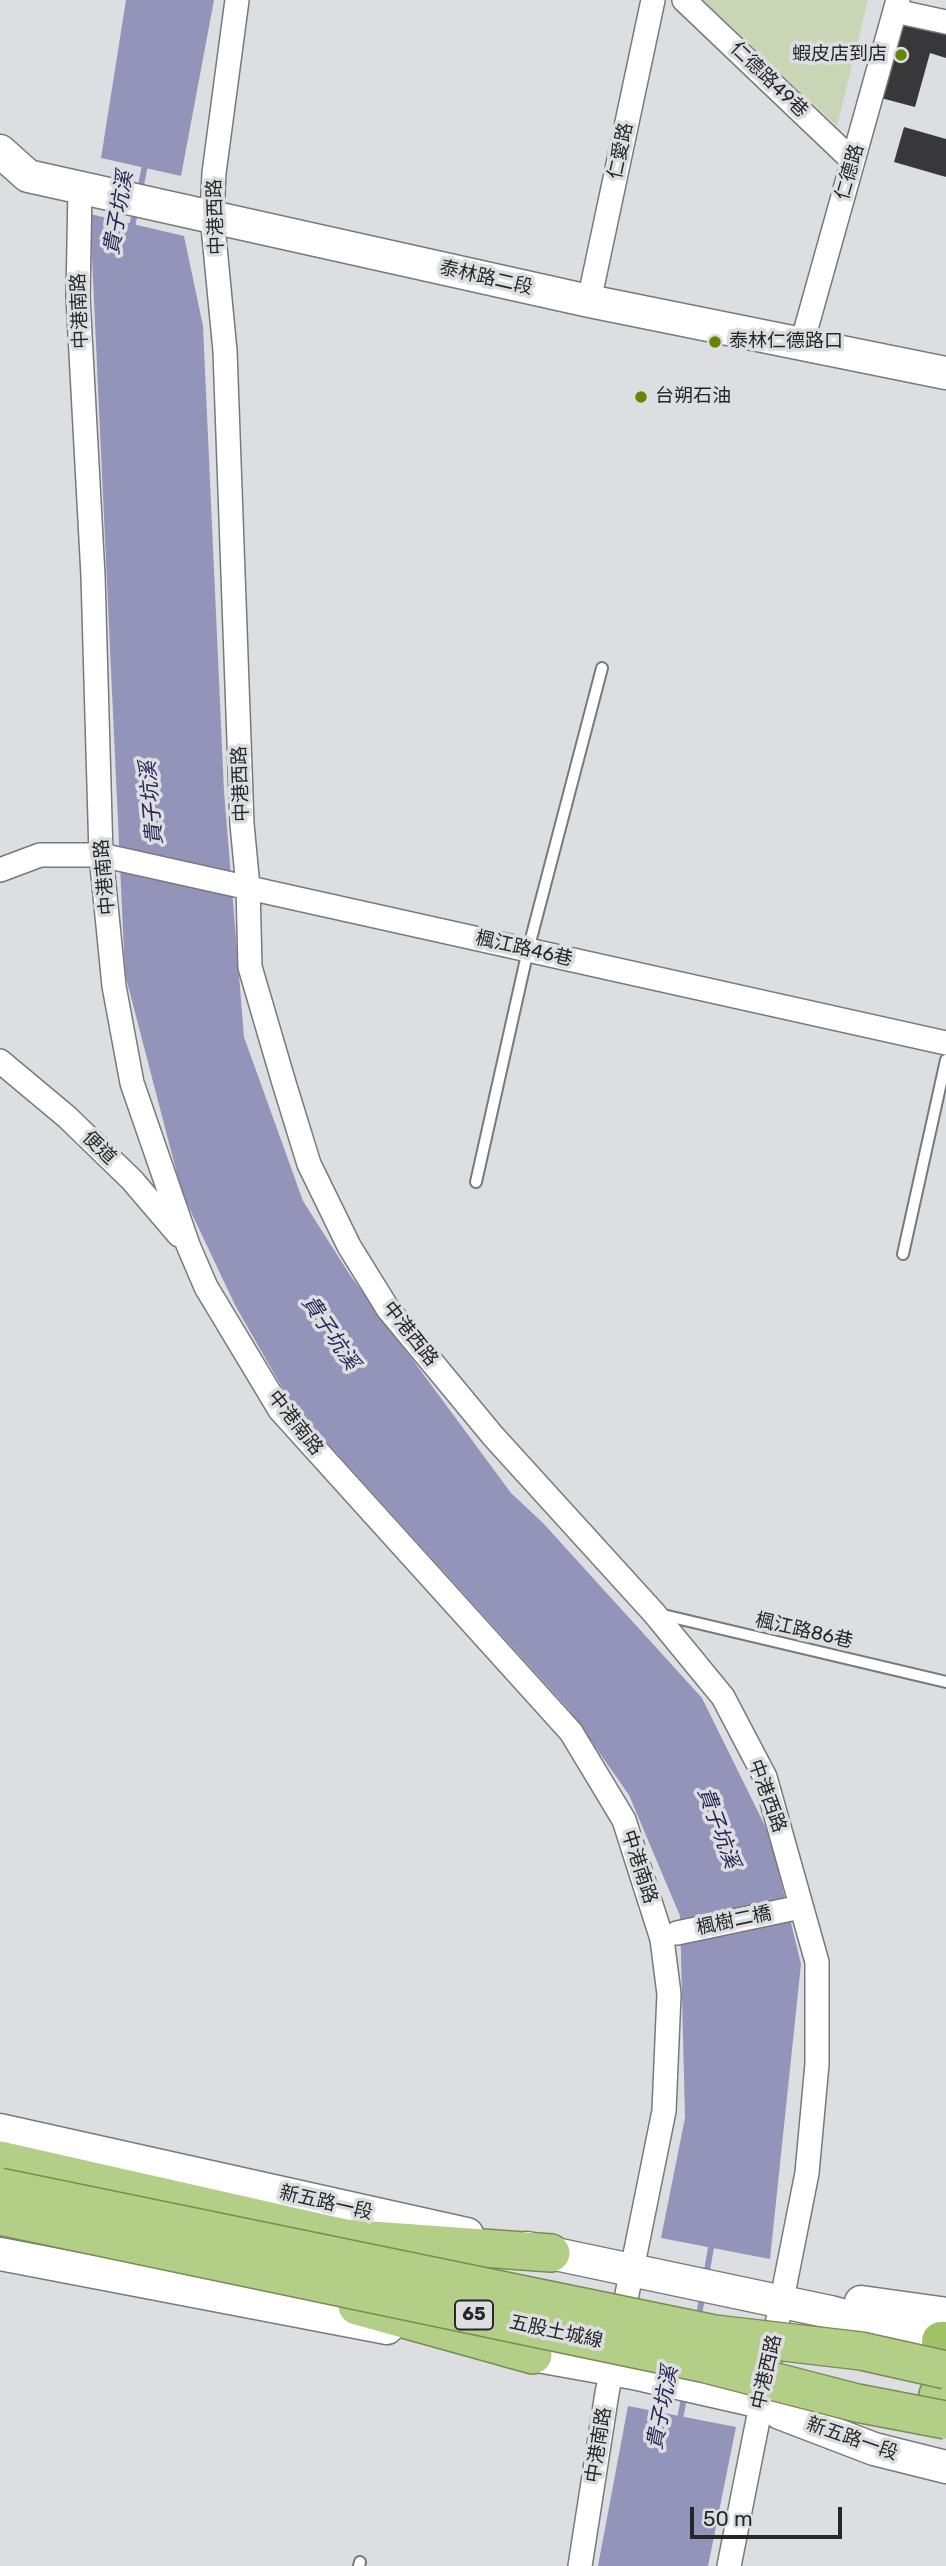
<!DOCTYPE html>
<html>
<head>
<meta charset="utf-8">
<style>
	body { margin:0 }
	#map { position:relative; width:946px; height:2566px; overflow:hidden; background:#dddee1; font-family:Rubik,sans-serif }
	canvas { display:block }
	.scale { position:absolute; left:690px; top:2507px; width:152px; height:32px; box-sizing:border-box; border:4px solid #272729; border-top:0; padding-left:9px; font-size:21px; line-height:24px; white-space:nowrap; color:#272729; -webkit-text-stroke:5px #dddee1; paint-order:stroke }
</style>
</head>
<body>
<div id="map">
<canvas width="946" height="2566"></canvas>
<div class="scale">50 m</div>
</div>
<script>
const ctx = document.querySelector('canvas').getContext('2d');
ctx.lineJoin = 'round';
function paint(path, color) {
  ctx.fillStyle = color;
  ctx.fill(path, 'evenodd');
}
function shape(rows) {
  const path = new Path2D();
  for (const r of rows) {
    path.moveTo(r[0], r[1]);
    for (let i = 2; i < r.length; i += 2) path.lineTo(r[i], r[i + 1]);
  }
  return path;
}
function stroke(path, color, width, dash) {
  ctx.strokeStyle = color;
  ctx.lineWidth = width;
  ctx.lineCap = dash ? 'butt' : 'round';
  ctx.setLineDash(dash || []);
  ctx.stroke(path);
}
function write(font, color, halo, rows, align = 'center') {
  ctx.font = font + ' Rubik,"Noto Sans TC",sans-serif';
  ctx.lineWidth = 7;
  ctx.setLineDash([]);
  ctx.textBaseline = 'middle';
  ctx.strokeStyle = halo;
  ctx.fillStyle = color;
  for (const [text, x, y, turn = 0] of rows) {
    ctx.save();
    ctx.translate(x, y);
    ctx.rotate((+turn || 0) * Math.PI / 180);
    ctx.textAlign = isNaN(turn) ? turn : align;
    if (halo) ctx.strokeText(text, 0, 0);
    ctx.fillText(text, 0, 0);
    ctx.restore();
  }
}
paint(shape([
	[702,0,868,0,837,126]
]), '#c8d6b5');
paint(shape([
	[126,0,214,0,181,176,101,158],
	[90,214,184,236,203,326,224,791,244,1037,303,1201,350,1275,511,1493,543,1523,702,1698,770,1836,801,1964,770,2259,661,2238,685,2118,680,1916,629,1795,570,1711,291,1403,236,1307,182,1193,125,974],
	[628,2406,736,2427,708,2566,598,2566]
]), '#9394b9');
stroke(shape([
	[140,190,146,160],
	[131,231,136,208],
	[706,2276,712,2242],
	[698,2320,703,2293],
	[679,2424,685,2393]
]), '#9394b9', 6);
paint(shape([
	[902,19,946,31,946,58,930,53,915,107,881,98],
	[904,127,946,139,946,177,894,162]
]), '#38383a');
const service = shape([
	[476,1182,528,950,602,668],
	[903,1254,946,1060],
	[659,1614,946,1682],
	[359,2566,360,2562]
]);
const minor = shape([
	[237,0,214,173,212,216,225,351,242,824,248,887,250,967,284,1083,309,1164,349,1246,388,1309,493,1436,654,1613,723,1697,765,1777,817,1962,817,2064,807,2173,729,2566],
	[684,0,853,161],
	[895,11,946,22],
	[80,188,78,297,93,576,101,855,114,986,132,1083,188,1245,206,1287,280,1410,571,1732,624,1820,662,1939,669,1994,664,2111,607,2393,580,2566],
	[589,301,653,0],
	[802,343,898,0],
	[0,870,40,855,101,855,946,1043],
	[0,1061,67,1117,132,1180,179,1235],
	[677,1933,791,1909]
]);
const secondary = shape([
	[0,151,28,176,589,301,946,373],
	[0,2130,467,2234],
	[527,2248,830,2312,946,2343],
	[0,2254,387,2328],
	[861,2302,946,2314],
	[510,2351,633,2373,761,2402,776,2400,813,2407],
	[780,2413,874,2449,946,2467]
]);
const trunk = shape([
	[0,2160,345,2238,551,2253],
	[357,2306,533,2355],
	[938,2395,946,2396]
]);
const motorway = shape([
	[941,2341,946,2341]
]);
stroke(service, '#79797c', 14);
stroke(minor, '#79797c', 26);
stroke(secondary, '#79797c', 35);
stroke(trunk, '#768c51', 40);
stroke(motorway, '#768c51', 42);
stroke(service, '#fff', 10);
stroke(minor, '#fff', 23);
stroke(secondary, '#fff', 32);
stroke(trunk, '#b3ce86', 37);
stroke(motorway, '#a0c267', 38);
const trunkBridge = shape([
	[0,2187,715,2334,861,2351,946,2370],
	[0,2216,706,2364,857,2403,946,2420]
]);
stroke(trunkBridge, '#768c51', 40, []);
stroke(trunkBridge, '#b3ce86', 37);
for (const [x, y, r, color] of [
	[901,55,7,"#638603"],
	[715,342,7,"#638603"],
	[641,397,7,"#638603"]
]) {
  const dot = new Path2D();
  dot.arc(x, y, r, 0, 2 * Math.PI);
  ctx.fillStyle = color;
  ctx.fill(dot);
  stroke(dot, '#dddee1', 2.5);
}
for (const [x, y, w] of [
	[474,2315,38]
]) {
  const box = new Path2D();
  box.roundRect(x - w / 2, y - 14.5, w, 29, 5);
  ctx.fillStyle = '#dddee1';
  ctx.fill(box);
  stroke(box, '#272729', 2);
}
write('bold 18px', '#272729', null, [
	["65",474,2315]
]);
write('19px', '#272729', '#dddee1', [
	["蝦皮店到店",887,55,"right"],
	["泰林仁德路口",729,342],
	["台朔石油",655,397]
], 'left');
write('19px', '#272729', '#dddee1', [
	["仁德路49巷",769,80,44],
	["仁愛路",621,151,-78],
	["仁德路",850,172,-74],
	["中港西路",216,217,-92],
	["泰林路二段",486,278,13],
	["中港南路",80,311,-92],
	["中港西路",241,784,-92],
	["中港南路",105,877,-95],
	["楓江路46巷",524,949,13],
	["便道",99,1148,44],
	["中港西路",410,1334,52],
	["中港南路",295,1423,52],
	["楓江路86巷",804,1631,13],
	["中港西路",767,1796,70],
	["中港南路",639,1867,72],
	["楓樹二橋",734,1921,-12],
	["新五路一段",326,2203,13],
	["五股土城線",556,2332,12],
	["中港西路",767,2372,-77],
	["新五路一段",852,2439,19],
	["中港南路",599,2445,-81]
]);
write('italic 21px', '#292455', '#dddee1', [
	["貴子坑溪",119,213,-80],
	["貴子坑溪",152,803,-95],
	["貴子坑溪",330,1333,56],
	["貴子坑溪",718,1828,70],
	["貴子坑溪",663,2408,-79]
]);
</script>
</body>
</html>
